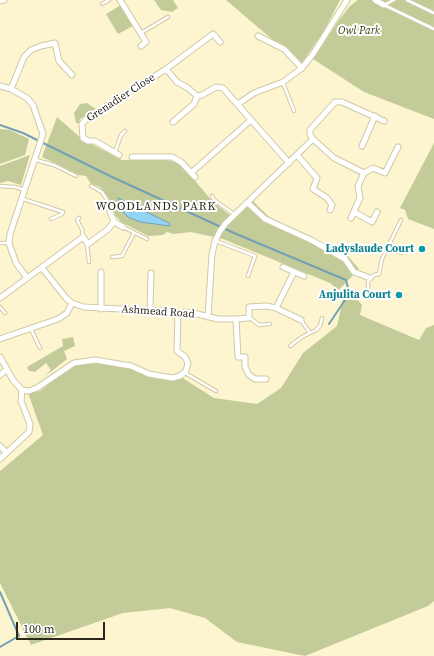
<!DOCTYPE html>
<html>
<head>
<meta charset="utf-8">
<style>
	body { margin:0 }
	#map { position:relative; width:434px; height:656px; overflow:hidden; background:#fdf5cf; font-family:"Source Serif 4",serif }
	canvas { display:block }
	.scale { position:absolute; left:16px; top:622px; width:89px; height:18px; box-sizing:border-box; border:2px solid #2c281a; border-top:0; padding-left:5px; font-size:12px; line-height:14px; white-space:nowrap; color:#2c281a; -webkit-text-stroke:3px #fff; paint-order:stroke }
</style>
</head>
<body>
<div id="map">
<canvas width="434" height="656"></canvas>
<div class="scale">100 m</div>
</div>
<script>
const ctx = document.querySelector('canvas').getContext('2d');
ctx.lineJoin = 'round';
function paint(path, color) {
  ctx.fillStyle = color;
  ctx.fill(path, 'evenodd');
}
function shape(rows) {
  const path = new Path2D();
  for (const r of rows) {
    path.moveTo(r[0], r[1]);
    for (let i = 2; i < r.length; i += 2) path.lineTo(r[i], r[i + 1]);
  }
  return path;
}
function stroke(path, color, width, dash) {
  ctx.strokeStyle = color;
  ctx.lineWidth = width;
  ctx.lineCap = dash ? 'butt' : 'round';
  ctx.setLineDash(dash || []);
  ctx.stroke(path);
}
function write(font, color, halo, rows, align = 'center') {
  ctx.font = font + ' "Source Serif 4",serif';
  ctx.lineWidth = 4;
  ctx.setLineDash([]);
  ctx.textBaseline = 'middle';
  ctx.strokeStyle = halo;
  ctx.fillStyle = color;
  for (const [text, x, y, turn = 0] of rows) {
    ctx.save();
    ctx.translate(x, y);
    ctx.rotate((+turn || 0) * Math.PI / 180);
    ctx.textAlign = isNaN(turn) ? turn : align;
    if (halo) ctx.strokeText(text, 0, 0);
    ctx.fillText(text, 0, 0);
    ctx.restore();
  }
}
paint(shape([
	[154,0,173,0,178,8,172,12,161,10],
	[226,0,340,0,324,31,301,64],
	[358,0,434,0,434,119,364,92,313,59,339,20,350,6],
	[121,5,133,26,118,34,106,14],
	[87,103,96,109,80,119,79,123,76,123,74,113,80,104],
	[57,117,82,139,122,160,167,160,180,163,213,202,230,215,249,197,269,217,348,256,359,269,339,290,330,283,223,239,191,232,174,234,167,232,163,235,148,236,121,222,115,215,109,199,100,187,91,184,86,176,79,175,42,157],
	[0,129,10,130,29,139,25,155,0,164],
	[434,143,434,229,408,219,405,210,400,208],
	[30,155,21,185,8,181,0,183,0,166],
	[346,286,362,305,360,315,419,340,426,328,434,325,434,601,428,606,305,656,237,642,205,618,170,608,123,613,31,645,0,583,0,471,43,435,28,393,40,391,74,365,95,362,116,363,154,378,181,377,214,398,257,404,281,388,303,353,337,326],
	[73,337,75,346,64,351,67,359,52,371,44,376,51,370,46,363,35,372,29,371,27,367,63,346,62,339]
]), '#c3cc99');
const water = shape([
	[118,198,169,223,170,226,140,222,128,217,124,213,118,198]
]);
paint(water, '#93d3f6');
stroke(water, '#74a0b4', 1);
stroke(shape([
	[0,125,23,133,110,176,234,233,346,280,348,288,345,300,329,324],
	[0,592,19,636,0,647]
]), '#74a0b4', 2);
const lane = shape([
	[394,0,384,5,434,29],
	[407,0,434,13],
	[102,4,109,0],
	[141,33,168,17],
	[283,83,294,111],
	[115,152,121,135,125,131],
	[36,160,54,165,76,176],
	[0,186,15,187,25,190],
	[91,186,102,192,107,200,110,212],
	[212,196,214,200,234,214],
	[23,199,63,212,62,214,51,219],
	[79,218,77,220,82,229,83,237],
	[123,227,147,239],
	[216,241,255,256,248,276],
	[0,243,9,243],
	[87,244,89,262],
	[387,248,401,253],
	[112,257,122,256,134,233],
	[370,294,368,291,368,281,374,275,379,274,382,259,401,220],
	[0,307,5,313],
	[250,318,259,325,270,324],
	[301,320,310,333],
	[31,329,40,348],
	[290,346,302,337,316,330,320,326,322,318],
	[185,373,216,391]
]);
const street = shape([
	[120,0,146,42,141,46],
	[375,0,384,5],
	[0,1,4,0],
	[258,36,284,49,302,68],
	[166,69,177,82,188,88,197,96,202,95,216,87,223,88,289,163],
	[0,86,11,89,27,98,33,105,43,134,10,234,9,243,16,263,27,278],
	[11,89,24,57,31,50,41,46,55,43,59,61,72,75],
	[238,104,254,93,283,82,302,68,313,54,347,0],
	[173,122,194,104,197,96],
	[362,146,375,116],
	[119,155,95,141,88,141,83,138,82,124,85,120,166,69,213,34,220,42],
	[297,155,317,178,313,189,327,198,332,205,330,210],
	[132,157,172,157,181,162,195,177],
	[191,173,251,120],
	[364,173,334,158,313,139,310,135,310,130,335,102,342,102,384,121],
	[248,203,265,219,311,240,345,259,354,272,370,278],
	[110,212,114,222,123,227],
	[354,212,372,222,377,212],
	[351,218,360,198,358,186,364,173,373,168,385,173,398,147],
	[283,267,304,276],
	[42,268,66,298,72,303,84,307,193,313,218,319,236,319,249,318,249,307,266,306,276,308,301,320],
	[0,298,83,237,88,244,107,230,114,222],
	[276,308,294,272],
	[101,309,101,272],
	[150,310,151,273],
	[208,317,212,254,215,241,220,231,226,223,313,139],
	[236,319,238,357,245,357,245,367,249,375,255,379,266,379],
	[0,339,58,319,67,313,72,303],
	[0,357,13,380,22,390,29,391,37,388,74,363,95,360,131,366,149,374,172,378,180,376,186,371,188,363,185,357,177,351,178,312],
	[0,375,6,370],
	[0,446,6,452],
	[0,459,29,432,30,424,21,401,22,390]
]);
stroke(lane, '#d1c9a5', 4.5);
stroke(street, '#d1c9a5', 7);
stroke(lane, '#fff', 2.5);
stroke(street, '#fff', 5);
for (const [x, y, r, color] of [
	[422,249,4,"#0f9aa8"],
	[399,295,4,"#0f9aa8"]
]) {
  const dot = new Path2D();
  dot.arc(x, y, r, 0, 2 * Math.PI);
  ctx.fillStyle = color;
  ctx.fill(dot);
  stroke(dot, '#fff', 1.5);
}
write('italic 11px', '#3c4215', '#fff', [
	["Owl Park",359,31]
]);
write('11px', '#2c281a', '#fff', [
	["Grenadier Close",121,98,-33],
	["Ashmead Road",158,312,4]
]);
write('bold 11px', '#0d838f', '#fff', [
	["Ladyslaude Court",414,249],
	["Anjulita Court",391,295]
], 'right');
ctx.letterSpacing = '1px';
write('12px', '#2c281a', '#fff', [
	["WOODLANDS PARK",156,207]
]);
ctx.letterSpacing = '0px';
</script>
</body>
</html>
